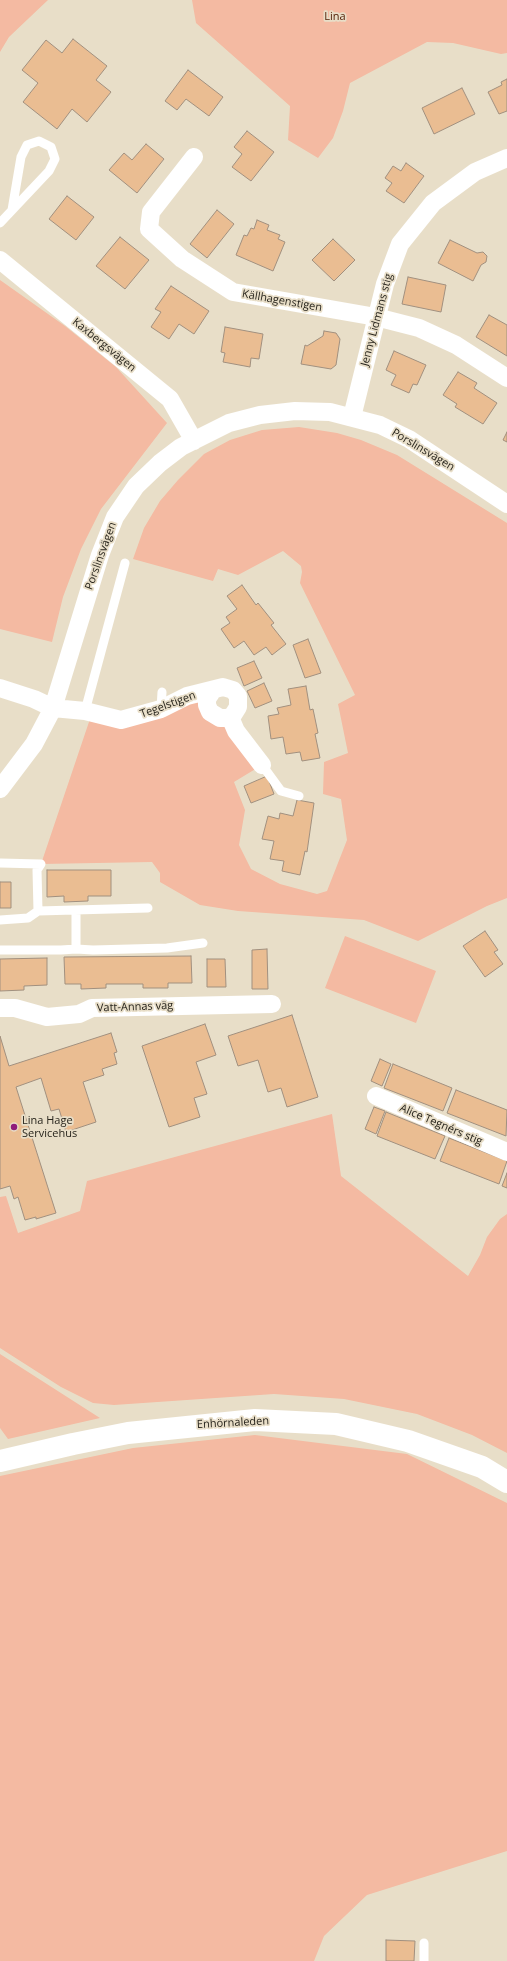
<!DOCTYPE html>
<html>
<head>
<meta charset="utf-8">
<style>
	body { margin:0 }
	canvas { display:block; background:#e8dec8 }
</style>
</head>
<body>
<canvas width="507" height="1961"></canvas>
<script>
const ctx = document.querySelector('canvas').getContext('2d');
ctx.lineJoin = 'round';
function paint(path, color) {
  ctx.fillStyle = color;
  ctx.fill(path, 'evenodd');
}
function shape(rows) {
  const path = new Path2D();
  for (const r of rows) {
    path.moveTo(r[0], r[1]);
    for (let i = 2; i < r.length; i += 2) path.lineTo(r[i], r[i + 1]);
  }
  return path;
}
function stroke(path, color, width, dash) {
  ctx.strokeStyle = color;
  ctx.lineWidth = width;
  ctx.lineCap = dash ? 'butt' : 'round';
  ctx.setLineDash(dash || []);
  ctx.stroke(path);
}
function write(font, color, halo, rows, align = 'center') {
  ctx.font = font + ' "Open Sans",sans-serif';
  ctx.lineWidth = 3.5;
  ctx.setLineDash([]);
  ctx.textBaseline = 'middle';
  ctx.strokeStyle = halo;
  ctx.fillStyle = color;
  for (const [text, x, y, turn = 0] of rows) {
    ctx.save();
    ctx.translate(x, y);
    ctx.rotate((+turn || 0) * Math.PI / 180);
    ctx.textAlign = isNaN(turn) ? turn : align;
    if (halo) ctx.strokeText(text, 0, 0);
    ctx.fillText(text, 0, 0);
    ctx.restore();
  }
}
paint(shape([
	[0,0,48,0,9,37,0,52],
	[192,0,507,0,507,53,501,54,453,43,427,42,350,83,343,111,333,138,318,158,288,140,290,106,196,23],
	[0,280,65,326,116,367,167,423,101,509,81,549,63,597,52,642,0,629],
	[299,427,337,433,361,440,397,455,507,523,507,898,487,906,418,941,364,920,238,911,200,905,160,882,160,873,152,862,41,864,92,713,106,718,207,699,262,765,234,782,245,810,239,845,251,869,280,884,317,894,327,891,347,840,341,799,323,794,324,762,348,753,338,704,355,695,300,583,302,572,301,566,283,551,238,575,218,569,213,581,133,559,144,528,160,501,178,480,204,454,230,440,262,430],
	[345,936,436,971,416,1023,325,988],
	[332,1114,341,1176,468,1276,480,1255,487,1237,500,1219,507,1214,507,1453,472,1435,417,1414,344,1399,274,1394,114,1405,93,1403,61,1387,0,1348,0,1197,6,1196,18,1233,80,1211,87,1181],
	[0,1354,100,1418,8,1439,0,1428],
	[255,1435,407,1454,507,1503,507,1851,367,1895,324,1936,314,1961,0,1961,0,1476,133,1448]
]), '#f4baa2');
const building = shape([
	[73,39,107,66,96,80,111,92,87,122,72,109,57,129,23,102,38,83,22,70,46,40,62,53,73,39],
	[188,70,223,97,209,116,186,99,177,110,165,101,188,70],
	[507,79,507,111,499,114,488,92,502,85,501,82,507,79],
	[462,88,475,114,434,134,422,108,462,88],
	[247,131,274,152,251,181,232,167,242,154,234,147,247,131],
	[146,144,164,159,137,193,109,170,124,153,132,160,146,144],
	[406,163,424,176,404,203,386,191,392,183,385,178,393,166,401,171,406,163],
	[67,196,94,217,76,240,49,219,67,196],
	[217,210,234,224,207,258,190,244,217,210],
	[257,220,269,225,267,230,280,235,278,239,285,242,273,271,236,255,244,235,247,236,251,228,254,229,257,220],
	[120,237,149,260,125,289,96,266,120,237],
	[333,239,355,260,334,281,312,260,333,239],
	[450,240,477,253,483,252,487,256,486,262,481,265,473,281,438,263,450,240],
	[408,277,446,285,441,312,402,304,408,277],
	[171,286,209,311,194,334,179,324,169,339,151,327,161,312,155,309,171,286],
	[489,315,507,325,507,356,476,337,489,315],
	[225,327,263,334,259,359,251,358,250,367,223,362,225,353,221,352,225,327],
	[324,331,336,333,340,339,336,365,331,369,301,364,305,345,307,346,323,336,324,331],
	[394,351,426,365,417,385,413,384,409,393,391,385,396,375,386,370,394,351],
	[458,372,477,383,474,388,497,403,483,424,455,407,457,404,443,395,458,372],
	[507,432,507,442,503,440,507,432],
	[242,585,256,605,258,603,274,623,271,625,286,644,272,655,266,647,254,655,244,641,234,648,221,629,230,623,226,617,237,609,227,596,242,585],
	[308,639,321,673,305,678,293,645,308,639],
	[254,661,262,678,244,686,237,668,254,661],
	[264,683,272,701,255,708,247,691,264,683],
	[306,686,310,710,313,709,318,733,315,734,320,758,302,761,300,752,286,754,283,737,271,739,268,716,279,714,277,708,291,705,288,689,306,686],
	[267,776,274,794,251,803,244,786,267,776],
	[297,800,314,803,307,852,305,851,300,875,282,871,284,861,270,859,274,841,262,839,268,816,279,819,280,813,293,816,297,800],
	[47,870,111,870,111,896,88,896,88,901,64,902,64,896,47,897,47,870],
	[0,882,11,882,11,908,0,908,0,882],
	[485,931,498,950,494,952,503,964,485,977,463,946,485,931],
	[267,949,268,989,252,989,252,950,267,949],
	[191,956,192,983,168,983,168,988,143,988,143,984,106,984,106,988,81,989,81,984,65,984,64,957,191,956],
	[47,958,47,985,24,986,24,990,0,991,0,959,47,958],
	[207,959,225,959,226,987,207,987,207,959],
	[292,1015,318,1097,287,1107,281,1088,268,1092,258,1060,238,1066,228,1036,292,1015],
	[205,1024,216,1055,196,1062,207,1094,194,1098,200,1117,169,1127,142,1046,205,1024],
	[111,1033,117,1052,114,1053,117,1064,102,1069,104,1075,83,1082,96,1122,66,1132,59,1109,51,1111,41,1078,16,1087,56,1213,36,1219,36,1217,25,1220,18,1197,14,1199,10,1186,0,1189,0,1036,9,1066,111,1033],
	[380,1059,391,1064,382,1086,371,1081,380,1059],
	[393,1064,452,1088,443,1111,384,1088,393,1064],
	[456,1090,507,1110,506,1136,447,1113,456,1090],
	[374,1107,385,1111,376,1134,365,1129,374,1107],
	[386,1112,445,1136,435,1159,377,1136,386,1112],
	[449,1138,507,1161,499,1184,440,1161,449,1138],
	[507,1173,507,1188,502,1186,507,1173],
	[386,1940,415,1941,414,1961,386,1961,386,1940]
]);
paint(building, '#eabd92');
stroke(building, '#a1907f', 1);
stroke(shape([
	[0,223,49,171,55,159,51,147,39,141,27,145,21,157,12,210],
	[161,709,162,692],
	[85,711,125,563],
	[262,765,281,791,299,796],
	[0,863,41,864,37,870,38,911,28,918,0,920],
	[38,911,148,908],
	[76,949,76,910],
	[0,950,61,950,76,949,93,950,167,948,203,943],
	[424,1961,424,1943]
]), '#fff', 9);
stroke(shape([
	[194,157,151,212,149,229,182,259,233,292,376,317,419,328,456,345,507,378],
	[0,260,170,399,194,441],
	[352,417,385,284,400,244,433,203,475,172,507,158],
	[0,688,34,699,53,708,85,711,121,720,161,709,187,696,223,687,233,690,238,696,238,707,233,715,228,718,220,718,210,712,207,705,207,699,213,690],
	[230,717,236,731,262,765],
	[0,789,34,744,53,708,100,555,115,517,136,486,160,463,181,447,229,423,260,415,295,411,330,412,380,425,409,439,507,504],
	[0,1008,15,1008,47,1017,79,1014,92,1008,272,1004],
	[376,1096,507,1152]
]), '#fff', 18);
stroke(shape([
	[0,1461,73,1444,128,1433,255,1420,336,1424,408,1441,482,1467,507,1482]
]), '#fff', 22);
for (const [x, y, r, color] of [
	[14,1127,4,"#8f1b7b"]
]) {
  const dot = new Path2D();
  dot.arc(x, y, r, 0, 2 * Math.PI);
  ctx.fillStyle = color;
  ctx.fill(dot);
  stroke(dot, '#e8dec8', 1.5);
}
write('11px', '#501c03', '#e8dec8', [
	["Lina",335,17]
]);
write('11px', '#27241c', '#e8dec8', [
	["Källhagenstigen",282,301,10],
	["Jenny Lidmans stig",377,320,-75],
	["Kaxbergsvägen",104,345,39],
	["Porslinsvägen",423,450,31],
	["Porslinsvägen",101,556,-70],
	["Tegelstigen",168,705,-20],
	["Vatt-Annas väg",135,1007,-2],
	["Alice Tegnérs stig",441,1125,23],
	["Enhörnaleden",233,1423,-3]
]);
write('11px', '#27241c', '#e8dec8', [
	["Lina Hage",22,1121],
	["Servicehus",22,1134]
], 'left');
</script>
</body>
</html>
